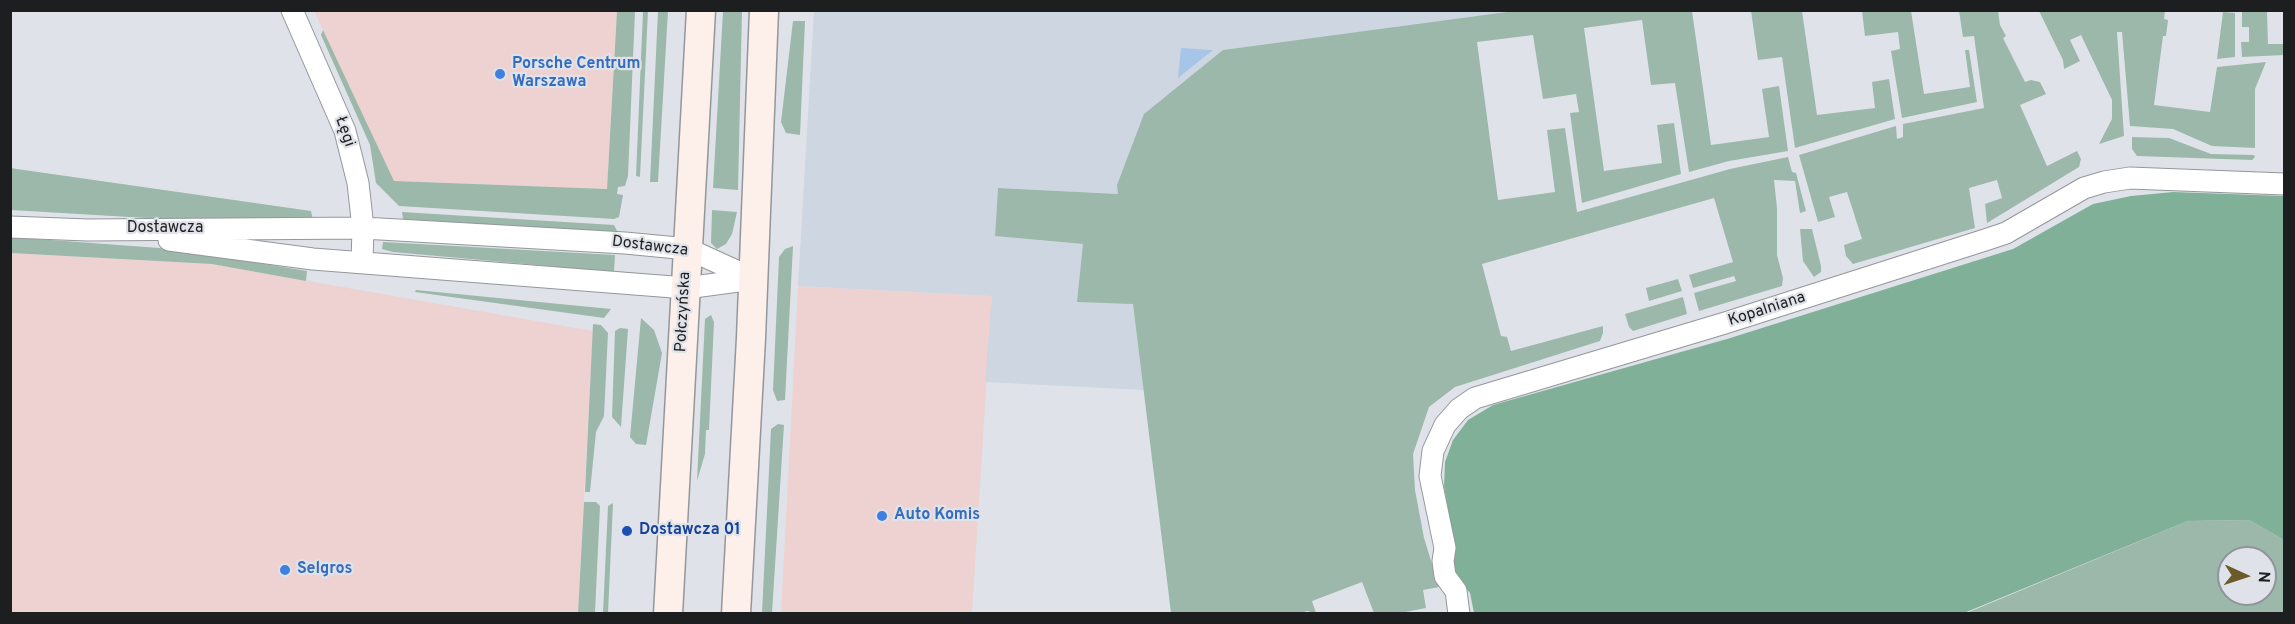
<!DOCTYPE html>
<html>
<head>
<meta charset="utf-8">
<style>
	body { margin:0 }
	#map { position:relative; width:2295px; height:624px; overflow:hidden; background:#dfe3e9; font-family:Overpass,sans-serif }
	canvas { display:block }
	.frame { position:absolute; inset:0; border:12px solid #1d1e20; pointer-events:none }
	.north { position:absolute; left:2217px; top:546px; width:60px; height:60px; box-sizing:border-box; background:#dfe3e9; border:2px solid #919499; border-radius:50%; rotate:93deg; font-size:16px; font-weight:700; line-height:24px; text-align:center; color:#1d1e20 }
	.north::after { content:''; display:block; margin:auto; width:21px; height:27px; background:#6c5b28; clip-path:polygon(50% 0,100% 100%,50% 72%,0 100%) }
</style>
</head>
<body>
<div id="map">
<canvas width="2295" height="624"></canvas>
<div class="frame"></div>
<div class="north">N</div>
</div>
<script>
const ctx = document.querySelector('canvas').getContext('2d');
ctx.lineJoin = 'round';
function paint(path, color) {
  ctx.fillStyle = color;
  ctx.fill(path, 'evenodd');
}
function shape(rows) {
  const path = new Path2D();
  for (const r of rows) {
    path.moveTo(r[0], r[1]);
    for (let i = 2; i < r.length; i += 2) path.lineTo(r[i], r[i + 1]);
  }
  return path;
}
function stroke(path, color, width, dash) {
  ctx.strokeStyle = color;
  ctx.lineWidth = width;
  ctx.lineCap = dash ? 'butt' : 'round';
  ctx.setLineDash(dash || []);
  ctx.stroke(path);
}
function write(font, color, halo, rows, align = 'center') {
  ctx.font = font + ' Overpass,sans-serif';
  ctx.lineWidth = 4.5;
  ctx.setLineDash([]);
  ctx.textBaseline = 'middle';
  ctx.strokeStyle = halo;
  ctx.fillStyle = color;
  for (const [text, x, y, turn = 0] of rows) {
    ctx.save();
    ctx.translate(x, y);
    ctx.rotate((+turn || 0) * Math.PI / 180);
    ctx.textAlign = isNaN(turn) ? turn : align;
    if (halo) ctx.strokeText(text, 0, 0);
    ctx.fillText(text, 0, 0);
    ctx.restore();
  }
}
paint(shape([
	[314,11,617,11,607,189,394,181],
	[10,253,212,264,593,331,578,613,11,613],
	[798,286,992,296,972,613,781,614]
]), '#edd2d1');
paint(shape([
	[814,11,1522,11,1223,50,1118,194,998,188,995,236,1083,244,1133,303,1144,390,985,382,992,296,798,286]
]), '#ced6e2');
paint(shape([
	[1522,10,1692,11,1711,145,1769,137,1762,89,1779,86,1788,151,1729,161,1689,172,1675,83,1651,85,1642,20,1584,28,1604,171,1662,163,1657,125,1674,123,1681,174,1582,203,1570,113,1579,112,1576,94,1543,99,1533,35,1477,42,1498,200,1555,192,1547,130,1565,128,1577,212,1730,169,1788,157,1792,172,1796,173,1806,211,1800,213,1795,181,1774,180,1777,208,1777,255,1783,278,1782,286,1699,311,1694,293,1736,281,1734,276,1693,288,1689,275,1733,262,1714,198,1482,264,1501,336,1507,337,1511,351,1603,326,1603,333,1600,341,1455,387,1429,407,1413,454,1415,490,1424,538,1439,587,1423,590,1426,608,1395,614,1374,613,1362,582,1312,601,1316,613,1307,611,1298,614,1171,613,1133,304,1077,302,1083,244,995,236,998,188,1118,194,1117,185,1144,114,1223,50],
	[617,11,635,11,628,176,625,186,618,187,617,194,623,195,619,217,614,219,399,206,376,183,370,145,321,35,323,30,394,181,607,189],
	[643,11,648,11,640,177,636,176],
	[658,11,668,11,658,182,650,182],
	[723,11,742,11,738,190,713,188],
	[1751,11,1802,11,1817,115,1875,108,1872,82,1889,79,1895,119,1795,148,1782,57,1758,60],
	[1862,11,1911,11,1924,94,1970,87,1965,50,1969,50,1977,102,1902,118,1891,51,1900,49,1898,32,1865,36],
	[1998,11,2000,25,2006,36,2003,38,2025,82,2031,80,2040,82,2046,94,2020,105,2047,166,2077,151,2081,159,2079,167,1987,223,1985,204,2002,198,1997,180,1969,188,1975,228,1853,264,1846,256,1844,245,1862,239,1847,192,1829,197,1835,217,1818,222,1799,155,1896,126,1897,139,1903,137,1903,124,1984,108,1974,36,1963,37,1959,11],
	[2039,11,2165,11,2164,19,2168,20,2166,36,2163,36,2154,105,2210,112,2217,67,2266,62,2255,89,2255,148,2212,146,2173,129,2130,126,2122,32,2117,32,2124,136,2099,144,2112,119,2112,100,2081,35,2070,40,2080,61,2064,69,2063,60],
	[2242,11,2267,11,2268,44,2284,44,2284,55,2242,57,2241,42,2249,42,2249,27,2242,27],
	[2223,12,2235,13,2235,57,2217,59],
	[793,21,805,21,800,135,786,133,781,122],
	[2132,137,2169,138,2211,154,2254,155,2255,157,2252,160,2137,156,2132,149],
	[10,168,311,211,313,220,163,219,11,210],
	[712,210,737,212,732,234,726,244,717,249,711,243],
	[402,212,614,225,618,233,403,219],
	[1800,229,1812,229,1821,266,1821,272,1814,277,1803,261],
	[10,237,173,249,307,271,306,281,212,264,11,253],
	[383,242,615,255,614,272,393,252,382,249],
	[793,246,785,400,777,401,773,390,779,257,785,249],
	[1678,279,1682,291,1649,301,1646,288],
	[416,290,611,309,604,318,415,292],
	[1683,297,1687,314,1633,331,1629,327,1625,314],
	[711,315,714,322,709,430,706,430,705,454,697,481,705,319],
	[641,318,654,330,662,353,646,445,636,444,630,437],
	[593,324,601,325,608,333,604,416,596,432,590,492,585,492],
	[620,328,628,329,621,427,612,417,615,331],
	[778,424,784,425,772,613,762,613,771,429],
	[584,502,596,502,600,506,595,613,578,613],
	[613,503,608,613,603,613,608,506],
	[2249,520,2284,540,2284,613,1964,614,2188,521],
	[2229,558,2265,558,2265,594,2229,594]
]), '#9cb8aa');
paint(shape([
	[2173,192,2284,196,2284,540,2249,520,2188,521,1964,613,1474,613,1470,593,1453,574,1451,562,1455,548,1444,486,1445,462,1453,440,1468,420,1493,405,1727,339,2013,249,2093,204,2131,196]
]), '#81b099');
paint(shape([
	[1181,48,1212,50,1213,50,1178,78]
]), '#a6c5e9');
const minor = shape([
	[292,10,345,131,358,183,363,228,362,262],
	[10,227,88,230,363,228,625,243,688,249,754,279],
	[169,240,313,259,686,288,753,279],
	[1459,614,1456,591,1445,576,1443,561,1445,548,1430,476,1433,451,1445,425,1459,409,1475,398,1725,323,1985,240,2006,233,2084,188,2104,182,2130,178,2284,184]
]);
const secondary = shape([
	[668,614,701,10],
	[736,614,751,338,764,10]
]);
stroke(minor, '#93979b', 23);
stroke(secondary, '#93979b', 31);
stroke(minor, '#fff', 21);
stroke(secondary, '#fdefea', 28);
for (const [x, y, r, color] of [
	[500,74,6,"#3f7fe0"],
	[882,516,6,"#3f7fe0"],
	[627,531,6,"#1a4fb4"],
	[285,570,6,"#3f7fe0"]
]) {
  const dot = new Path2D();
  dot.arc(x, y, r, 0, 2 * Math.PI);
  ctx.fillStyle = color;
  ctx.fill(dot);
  stroke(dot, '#dfe3e9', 2);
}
write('bold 16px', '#366cbe', '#dfe3e9', [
	["Porsche Centrum",512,65],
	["Warszawa",512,83],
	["Auto Komis",894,516],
	["Selgros",297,570]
], 'left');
write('16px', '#1d1e20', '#dfe3e9', [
	["Łęgi",344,132,71],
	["Dostawcza",165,229],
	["Dostawcza",650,247,7],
	["Kopalniana",1767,310,-18],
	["Połczyńska",684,312,-87]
]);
write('bold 16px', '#164399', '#dfe3e9', [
	["Dostawcza 01",639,531]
], 'left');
</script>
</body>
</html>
